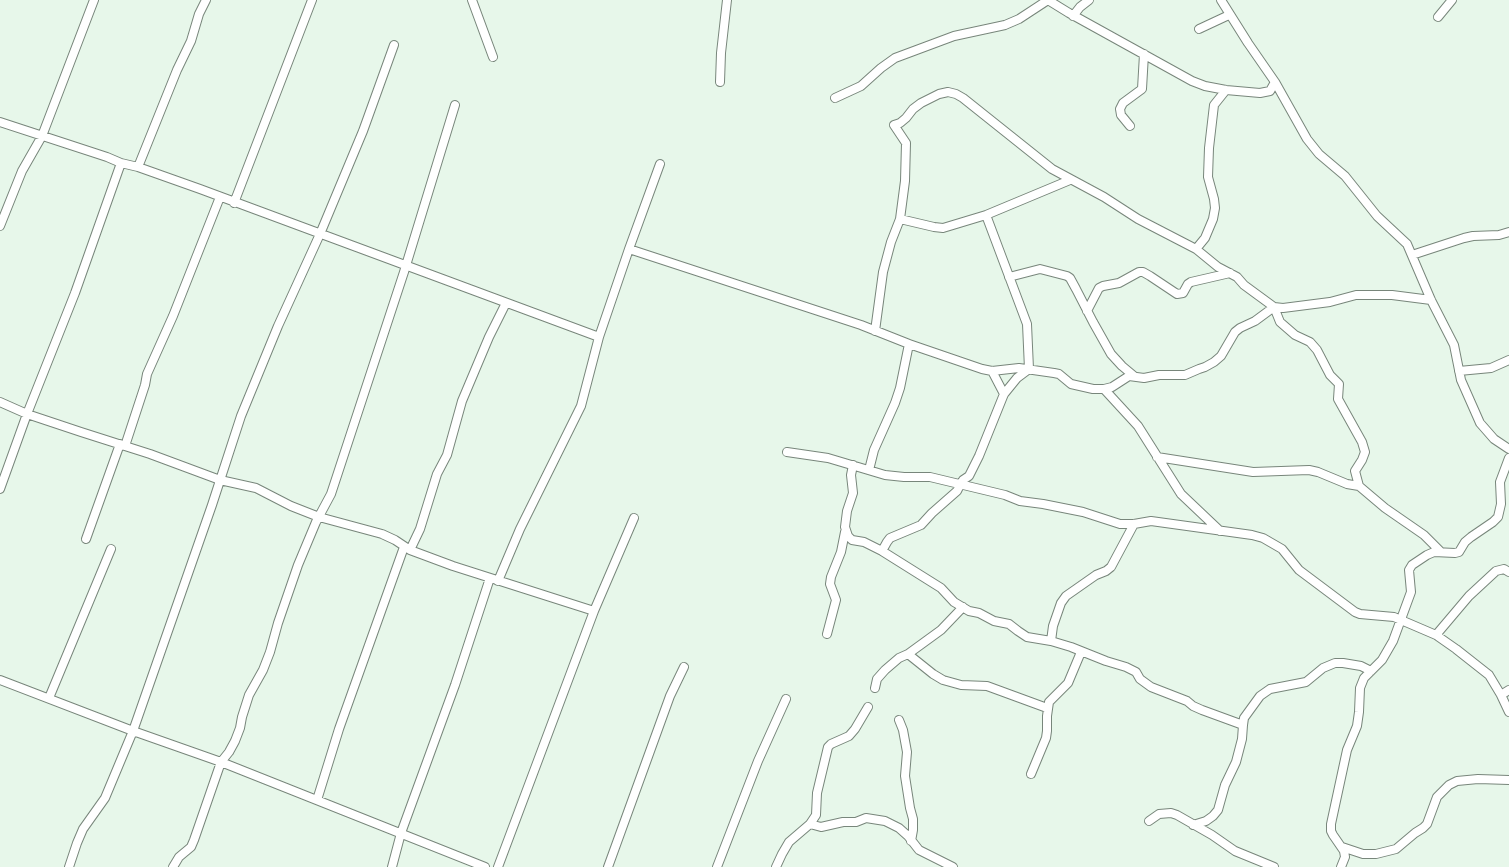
<!DOCTYPE html>
<html>
<head>
<meta charset="utf-8">
<style>
	body { margin:0 }
	canvas { display:block; background:#e7f7ea }
</style>
</head>
<body>
<canvas width="1509" height="867"></canvas>
<script>
const ctx = document.querySelector('canvas').getContext('2d');
ctx.lineJoin = 'round';
function shape(rows) {
  const path = new Path2D();
  for (const r of rows) {
    path.moveTo(r[0], r[1]);
    for (let i = 2; i < r.length; i += 2) path.lineTo(r[i], r[i + 1]);
  }
  return path;
}
function stroke(path, color, width, dash) {
  ctx.strokeStyle = color;
  ctx.lineWidth = width;
  ctx.lineCap = dash ? 'butt' : 'round';
  ctx.setLineDash(dash || []);
  ctx.stroke(path);
}
const street = shape([
	[472,0,493,57],
	[1221,0,1248,43,1275,82,1307,139,1319,154,1345,176,1377,216,1407,244,1431,300,1454,345,1461,380,1480,423,1494,439,1509,449],
	[1073,16,1080,7,1089,0],
	[1438,17,1452,0],
	[1199,29,1229,15],
	[720,82,721,53,727,0],
	[835,98,861,86,881,68,895,58,954,36,1005,25,1019,19,1048,0,1069,13,1192,81,1205,86,1226,90,1260,93,1270,91,1275,82],
	[0,122,107,157,121,163,138,167,200,189,599,337],
	[1130,126,1121,115,1120,109,1123,103,1142,89,1144,54],
	[138,167,177,70,191,41,199,14,206,0],
	[234,203,312,0],
	[900,219,934,227,943,228,986,215,1070,180],
	[0,226,22,171,42,136,94,0],
	[629,249,861,325,909,344,982,369,992,371,1019,368,1054,373,1059,374,1071,384,1093,389,1104,389,1112,387,1129,376,1144,378,1159,375,1185,375,1199,369,1205,367,1214,362,1221,356,1235,332,1240,328,1255,321,1274,307],
	[1196,249,1205,238,1213,219,1215,208,1214,199,1208,177,1209,148,1214,105,1226,90],
	[1412,255,1464,238,1473,236,1499,235,1509,232],
	[1009,277,1040,269,1067,276,1070,278,1076,289,1093,322,1111,354,1122,366,1134,376],
	[1274,307,1280,322,1295,335,1310,342,1317,350,1330,375,1339,384,1338,399,1362,442,1365,452,1362,460,1355,471,1359,486,1385,508,1424,535,1441,552],
	[1087,311,1099,288,1103,286,1119,283,1139,272,1143,272,1150,276,1177,294,1183,293,1188,284,1191,282,1230,273],
	[875,331,883,272,891,242,900,219,905,181,906,143,894,125,900,123,906,118,913,109,921,103,939,94,948,92,956,94,963,98,1052,169,1104,197,1138,219,1196,249,1218,267,1237,277,1244,285,1274,307,1283,308,1330,302,1356,295,1392,295,1431,300],
	[992,371,1004,394],
	[1459,371,1491,368,1509,360],
	[1104,389,1138,426,1181,494,1220,531],
	[0,402,27,414,81,432,150,454,220,480,256,488,291,506,319,517,382,534,395,540,410,550,453,566,594,611],
	[125,446,145,385,147,374,173,316,220,197],
	[787,452,828,458,885,475,904,477,930,477,1005,495,1020,501,1043,504,1083,512,1120,524,1134,524,1151,521,1252,535,1263,538,1282,549,1299,570,1355,612,1360,614,1394,617,1436,635,1456,649,1489,675,1501,695,1509,712],
	[1157,457,1253,472,1309,470,1318,472,1347,484,1359,486],
	[853,465,851,475,853,493,847,511,845,527,848,536,852,540,864,542,882,551,941,588,954,602,969,611,979,613,994,621,1009,624,1018,631,1027,637,1051,641,1071,647,1106,661,1126,667,1136,672,1140,679,1151,687,1187,701,1193,706,1202,710,1243,725],
	[869,470,874,450,895,403,900,388,909,344],
	[0,489,27,414,75,293,121,163],
	[86,539,120,444],
	[410,550,420,529,437,474,447,455,462,401,489,337,506,303],
	[882,551,887,542,890,538,921,525,932,513,957,491,960,485,963,480,969,476,979,456,1004,394,1017,378,1029,369,1027,324,986,215],
	[498,581,520,529,581,406,599,337,629,249,660,164],
	[827,634,836,600,830,584,831,577,841,552,845,532],
	[1436,635,1469,596,1496,571,1504,569,1509,572],
	[1051,641,1053,626,1061,603,1066,596,1096,575,1106,571,1111,567,1134,524],
	[908,654,933,674,943,680,961,685,987,686,1047,708],
	[0,680,133,731,221,762,485,867],
	[875,688,877,679,885,670,899,658,908,654,941,630,963,607],
	[1501,695,1509,690],
	[49,698,111,549],
	[899,720,903,730,907,752,905,776,910,808,913,819,913,830,911,841],
	[1031,774,1046,738,1047,731,1047,716,1049,702,1068,683,1081,652],
	[317,800,339,729,404,547],
	[1149,821,1159,814,1171,813,1177,815,1212,835,1235,851,1274,867],
	[810,824,821,827,843,822,856,822,866,818,885,821,899,828,908,836,919,850,953,867],
	[1193,825,1206,821,1213,816,1218,810,1225,785,1236,762,1242,739,1243,725,1244,718,1260,696,1270,689,1306,682,1323,668,1335,663,1343,663,1361,666,1371,671],
	[1342,847,1363,854,1376,854,1396,849,1415,833,1423,828,1427,824,1437,797,1449,785,1457,781,1478,779,1509,780],
	[69,867,77,843,83,829,105,798,133,731,212,505,241,416,278,326,320,234,363,131,394,45],
	[173,867,179,857,191,847,194,840,221,762,229,752,235,741,240,728,242,717,249,695,263,670,270,652,278,623,298,565,316,522,331,494,404,272,455,105],
	[392,867,401,833,455,685,490,578],
	[498,867,594,611,634,518],
	[608,867,670,696,684,667],
	[717,867,758,761,786,699],
	[776,867,782,854,789,842,810,824,816,815,817,793,828,747,831,744,849,736,855,729,868,707],
	[1341,867,1345,857,1344,851,1333,835,1331,831,1331,824,1347,750,1357,726,1359,712,1360,688,1364,678,1382,660,1393,641,1411,592,1409,570,1412,565,1427,555,1434,552,1455,553,1459,552,1465,542,1471,537,1493,522,1498,517,1501,504,1500,482,1509,458]
]);
stroke(street, '#78867b', 10);
stroke(street, '#fff', 8);
</script>
</body>
</html>
